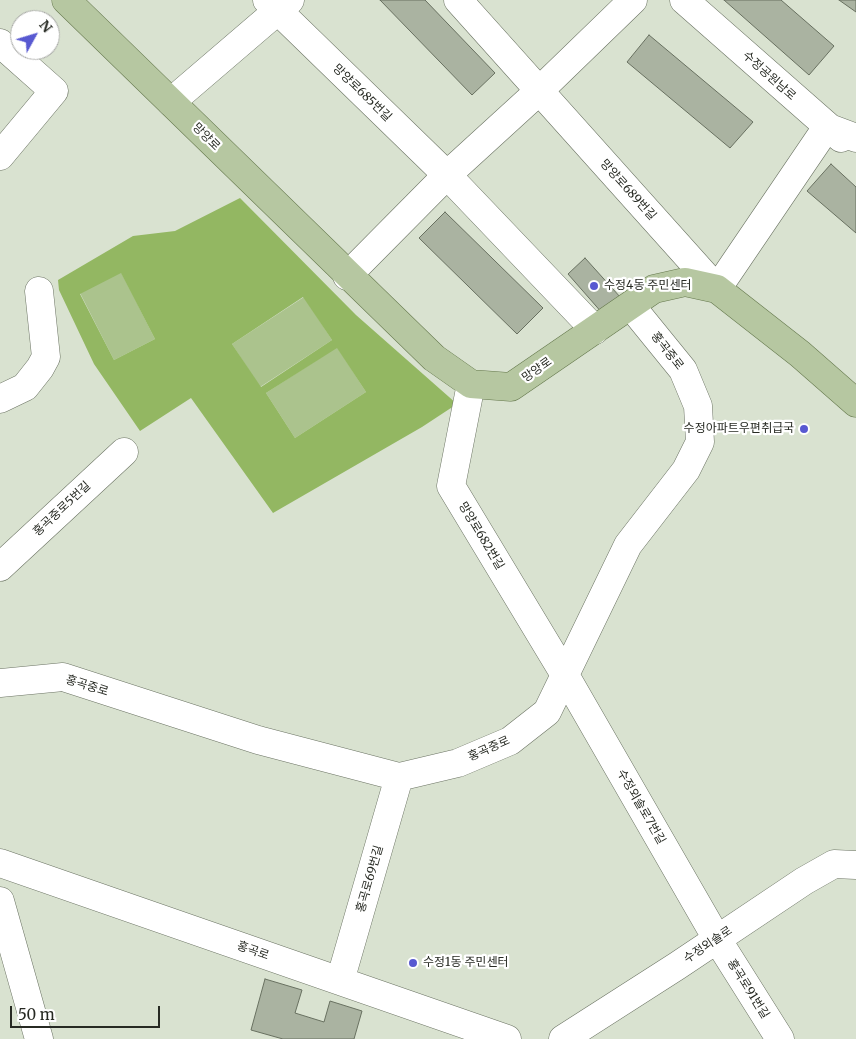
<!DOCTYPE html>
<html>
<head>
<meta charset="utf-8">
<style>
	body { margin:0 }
	#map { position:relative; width:856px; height:1039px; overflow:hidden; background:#d9e2d0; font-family:Merriweather,serif }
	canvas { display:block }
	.north { position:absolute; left:10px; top:10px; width:50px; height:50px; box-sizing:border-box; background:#fff; border:1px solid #a9aaa7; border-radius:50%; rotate:51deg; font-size:14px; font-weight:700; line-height:20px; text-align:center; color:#272a23 }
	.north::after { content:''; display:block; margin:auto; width:18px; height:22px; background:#5859d1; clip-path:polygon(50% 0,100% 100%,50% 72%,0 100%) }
	.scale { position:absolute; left:10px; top:1006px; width:150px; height:22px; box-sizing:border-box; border:2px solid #272a23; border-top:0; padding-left:6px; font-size:15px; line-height:18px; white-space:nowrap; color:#272a23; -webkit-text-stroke:4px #fff; paint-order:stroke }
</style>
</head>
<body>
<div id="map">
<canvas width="856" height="1039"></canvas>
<div class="north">N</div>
<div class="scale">50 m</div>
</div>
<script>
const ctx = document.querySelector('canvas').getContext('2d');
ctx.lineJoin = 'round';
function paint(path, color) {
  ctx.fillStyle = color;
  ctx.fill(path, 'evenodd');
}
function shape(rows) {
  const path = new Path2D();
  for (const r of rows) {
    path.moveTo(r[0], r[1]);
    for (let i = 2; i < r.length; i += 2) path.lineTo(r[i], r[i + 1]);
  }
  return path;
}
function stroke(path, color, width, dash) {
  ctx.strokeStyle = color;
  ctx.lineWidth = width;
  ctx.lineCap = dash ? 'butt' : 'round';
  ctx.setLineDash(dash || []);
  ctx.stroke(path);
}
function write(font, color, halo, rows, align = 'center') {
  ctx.font = font + ' Merriweather,"Noto Sans KR",serif';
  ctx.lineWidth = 4.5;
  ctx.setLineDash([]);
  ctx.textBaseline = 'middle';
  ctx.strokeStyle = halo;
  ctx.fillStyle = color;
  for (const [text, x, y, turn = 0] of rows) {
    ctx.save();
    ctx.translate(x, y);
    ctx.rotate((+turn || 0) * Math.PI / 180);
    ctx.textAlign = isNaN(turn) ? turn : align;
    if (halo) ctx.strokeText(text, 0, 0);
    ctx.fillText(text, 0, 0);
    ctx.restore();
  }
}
paint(shape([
	[121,272,155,339,114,360,80,293],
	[304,297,332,340,260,387,232,344],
	[337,347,366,392,295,438,266,393]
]), '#abc38d');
paint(shape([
	[240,198,356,315,457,404,422,427,273,513,191,398,140,431,94,364,59,290,58,280,133,236,175,231],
	[121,273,155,339,114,360,80,294],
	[303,297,332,340,261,387,232,344],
	[337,348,366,392,295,438,266,393]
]), '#93b762');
const building = shape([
	[380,0,425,0,495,73,472,95,380,0],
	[724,0,781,0,834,46,809,75,724,0],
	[839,0,856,0,856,12,839,0],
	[649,35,753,122,730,148,627,62,649,35],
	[831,164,856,187,856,233,807,191,831,164],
	[445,212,543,308,517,334,419,238,445,212],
	[585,258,621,298,603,314,568,274,585,258],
	[265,979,302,990,295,1013,324,1022,330,1001,362,1011,354,1039,283,1039,251,1030,265,979]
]);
paint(building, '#aab3a1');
stroke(building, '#687060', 1);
const minor = shape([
	[267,0,447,175,595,330],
	[458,0,717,289,827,127,856,138],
	[684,0,841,138],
	[0,43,54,91,0,156],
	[171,102,290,0],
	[347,276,447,175,539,91,633,0],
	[471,384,451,486,565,675,717,939,780,1039],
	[0,399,25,387,40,368,46,357,39,291],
	[0,567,124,452],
	[0,683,63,677,258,740,399,777,458,763,510,741,547,712,628,545,686,470,700,442,698,406,683,370,631,306],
	[0,863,507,1039],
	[0,901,39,1039],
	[340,981,399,777],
	[563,1039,677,966,804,881,834,864,856,865]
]);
const major = shape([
	[66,0,434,358,471,384,511,387,654,289,685,282,717,289,800,354,856,403]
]);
stroke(minor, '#6b7363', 29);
stroke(major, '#65784d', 29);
stroke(minor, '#fff', 28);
stroke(major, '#b6c7a1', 28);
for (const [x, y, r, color] of [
	[594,286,5,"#5859d1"],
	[804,429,5,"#5859d1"],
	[413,963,5,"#5859d1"]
]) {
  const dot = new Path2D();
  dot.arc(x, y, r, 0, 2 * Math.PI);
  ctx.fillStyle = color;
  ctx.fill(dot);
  stroke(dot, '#fff', 2);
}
write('12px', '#272a23', '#fff', [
	["수정공원남로",769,76,42],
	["망양로685번길",362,93,44],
	["망양로",206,137,45],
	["망양로689번길",628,190,48],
	["홍곡중로",667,351,52],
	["망양로",537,370,-35],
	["홍곡중로5번길",62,509,-43],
	["망양로682번길",481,536,59],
	["홍곡중로",87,686,17],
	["홍곡중로",489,749,-24],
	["수정외솔로7번길",641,807,60],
	["홍곡로69번길",370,879,-74],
	["수정외솔로",708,945,-34],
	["홍곡로",253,951,19],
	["홍곡로91번길",748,989,58]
]);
write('12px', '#272a23', '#fff', [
	["수정4동 주민센터",604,286],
	["수정아파트우편취급국",794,429,"right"],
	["수정1동 주민센터",423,963]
], 'left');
</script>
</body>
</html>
